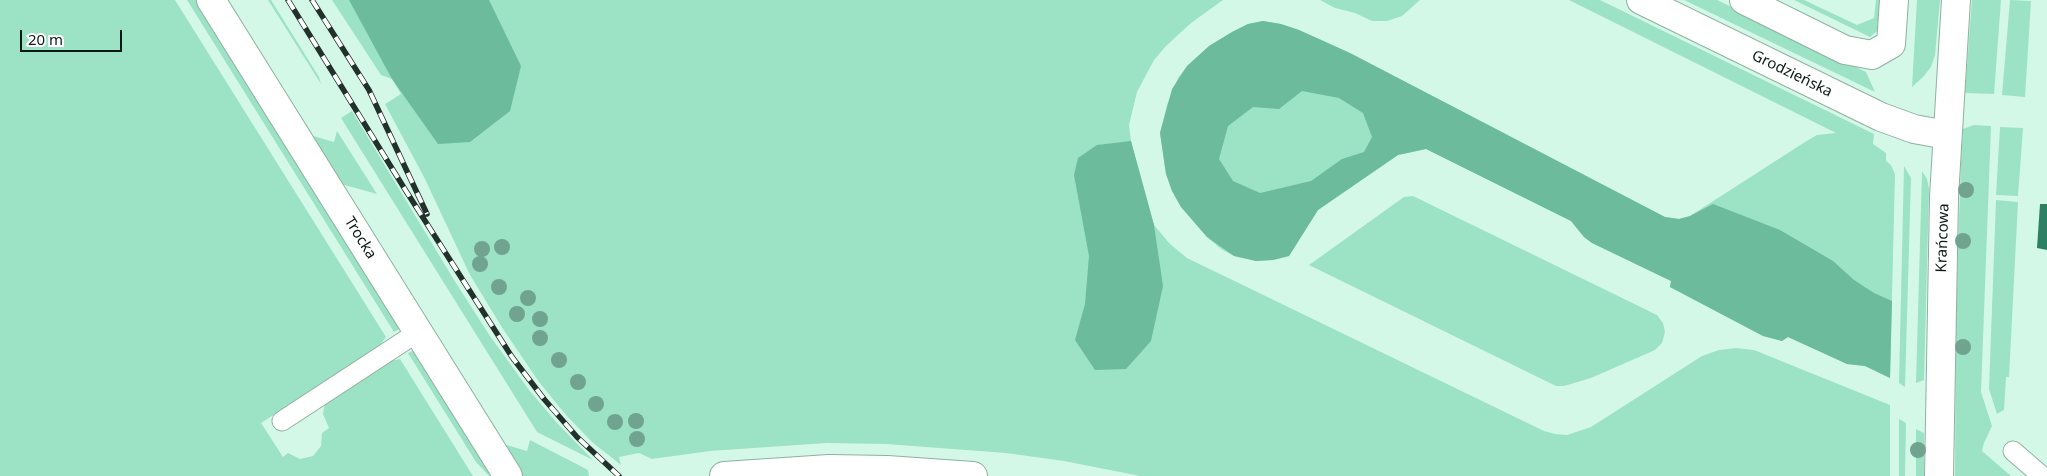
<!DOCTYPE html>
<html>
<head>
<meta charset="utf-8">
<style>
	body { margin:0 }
	#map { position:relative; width:2047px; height:476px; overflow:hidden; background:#d4f8e8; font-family:"Noto Sans",sans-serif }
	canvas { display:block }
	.scale { position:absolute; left:20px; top:30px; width:102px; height:22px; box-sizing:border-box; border:2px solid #0c1914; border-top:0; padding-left:6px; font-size:15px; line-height:18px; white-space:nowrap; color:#0c1914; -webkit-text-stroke:4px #fff; paint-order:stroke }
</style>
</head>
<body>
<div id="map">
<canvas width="2047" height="476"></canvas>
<div class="scale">20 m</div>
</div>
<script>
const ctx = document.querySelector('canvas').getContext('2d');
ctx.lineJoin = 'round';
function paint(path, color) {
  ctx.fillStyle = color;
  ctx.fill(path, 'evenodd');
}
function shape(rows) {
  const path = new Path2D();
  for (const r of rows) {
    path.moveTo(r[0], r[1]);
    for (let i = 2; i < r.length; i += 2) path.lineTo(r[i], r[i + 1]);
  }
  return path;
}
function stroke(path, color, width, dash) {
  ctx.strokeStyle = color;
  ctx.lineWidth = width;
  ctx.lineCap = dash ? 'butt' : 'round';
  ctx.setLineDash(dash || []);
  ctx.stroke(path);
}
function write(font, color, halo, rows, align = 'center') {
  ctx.font = font + ' "Noto Sans",sans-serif';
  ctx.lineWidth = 4;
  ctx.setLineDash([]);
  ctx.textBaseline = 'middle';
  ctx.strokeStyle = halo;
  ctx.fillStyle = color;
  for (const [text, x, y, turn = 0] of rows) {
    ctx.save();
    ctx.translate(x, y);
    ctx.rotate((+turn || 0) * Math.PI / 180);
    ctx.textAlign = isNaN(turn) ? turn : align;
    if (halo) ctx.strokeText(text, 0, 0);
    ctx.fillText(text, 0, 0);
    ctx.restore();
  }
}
paint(shape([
	[0,0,175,0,386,337,378,348,261,423,283,457,288,453,300,459,313,456,321,446,322,433,329,428,323,414,325,402,386,362,400,359,473,476,0,476],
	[187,0,196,0,401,328,394,332],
	[268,0,271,0,319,77,321,84],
	[332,0,1223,0,1191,23,1166,46,1154,60,1137,92,1129,125,1131,141,1154,225,1170,244,1187,258,1544,431,1555,434,1567,435,1591,427,1702,356,1719,350,1736,348,1754,350,1890,405,1890,476,1140,476,1064,461,1006,453,886,444,827,443,710,451,652,459,639,453,619,457,621,465,592,442,566,415,539,382,503,329,470,275,425,179,385,104,401,94,392,79,381,75],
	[1320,0,1420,0,1402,16,1387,21,1372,21,1355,13,1335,8],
	[1569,0,1600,0,1874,134,1873,144,1886,153,1886,161,1891,165,1895,174,1890,378,1865,366,1847,364,1788,337,1782,341,1763,336,1670,287,1671,281,1592,243,1584,237,1571,221,1426,149,1398,155,1318,210,1289,256,1273,260,1256,261,1234,256,1221,249,1207,237,1181,207,1172,191,1166,174,1160,133,1167,105,1178,78,1187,66,1209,46,1232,32,1248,24,1263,21,1281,24,1299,30,1350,53,1665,217,1679,219,1690,216,1805,142,1817,135,1836,133],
	[1684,0,1717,0,1866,72,1875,92],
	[1794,0,1804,0,1857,25,1874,18,1876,0,1883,0,1882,19,1877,31,1870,37],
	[1917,0,1940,0,1935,55,1931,67,1923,77,1912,87],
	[1972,0,2001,0,1994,94,1965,93],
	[2010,0,2031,1,2025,97,2002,95],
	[352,111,454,280,490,336,529,390,557,423,593,460,537,432,341,118],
	[1974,125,1991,126,1981,392,1992,426,1984,443,1982,451,2011,476,1955,476,1956,308,1961,162,1963,129],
	[2000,127,2023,128,2018,196,1996,195],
	[337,131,377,194,341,184,310,135,334,142],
	[1904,166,1911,178,1905,387,1899,383],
	[1922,171,1927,179,1929,189,1924,380,1916,383],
	[1413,196,1657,315,1663,323,1665,332,1662,343,1655,350,1591,378,1564,386,1556,386,1309,265,1404,197],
	[1996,200,2018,202,2009,377,2006,377,2004,410,1997,414,1989,389],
	[415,350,489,470,489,476,476,462,408,353],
	[1899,419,1906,423,1905,476,1899,476],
	[1916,429,1924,433,1924,476,1916,476],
	[530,440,588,470,589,476,522,476,503,444,527,451]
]), '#9ce2c5');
paint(shape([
	[349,0,489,0,521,66,510,111,470,142,438,144,392,79],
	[1263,21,1281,24,1299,30,1350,53,1665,217,1679,219,1690,216,1713,204,1780,230,1833,261,1854,280,1874,293,1892,301,1890,378,1865,366,1847,364,1788,337,1782,341,1763,336,1670,287,1671,281,1592,243,1584,237,1571,221,1426,149,1398,155,1318,210,1289,256,1273,260,1256,261,1234,256,1207,237,1181,207,1172,191,1166,174,1160,133,1172,89,1187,66,1209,46,1232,32,1248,24],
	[1302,91,1339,98,1363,113,1372,137,1364,152,1342,159,1311,181,1260,193,1233,181,1219,159,1228,126,1253,107,1279,109],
	[1131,141,1154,225,1163,286,1151,341,1126,369,1095,370,1075,340,1085,304,1089,256,1074,175,1078,158,1097,145]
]), '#6bbb9c');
paint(shape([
	[2040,204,2047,204,2047,250,2037,248]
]), '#2e8064');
const lane = shape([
	[282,421,418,332],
	[2013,451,2042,476]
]);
const street = shape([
	[211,0,508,476],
	[1641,0,1881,117,1914,129,1947,135],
	[1744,0,1845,50,1872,55,1891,44,1894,0],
	[724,476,829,469,887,470,973,476]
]);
const secondary = shape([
	[1939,476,1944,197,1956,0]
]);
stroke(lane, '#8eb1a2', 21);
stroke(street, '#8eb1a2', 30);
stroke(secondary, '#8eb1a2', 30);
stroke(lane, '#fff', 19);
stroke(street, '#fff', 28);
stroke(secondary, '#fff', 28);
const rail = shape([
	[288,0,406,191,512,357,544,399,577,437,619,476],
	[312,0,369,90,427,214]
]);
stroke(rail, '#22312b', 5.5);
stroke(rail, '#fff', 4, [11]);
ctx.fillStyle = '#71a391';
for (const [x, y] of [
	[1966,190],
	[1963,241],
	[502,247],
	[482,249],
	[480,264],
	[499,287],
	[528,298],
	[517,314],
	[540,319],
	[540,338],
	[1963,347],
	[559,360],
	[578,382],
	[596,404],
	[636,421],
	[615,422],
	[637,439],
	[1918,450]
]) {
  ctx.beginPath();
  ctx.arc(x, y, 8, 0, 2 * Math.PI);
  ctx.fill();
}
write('15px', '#0c1914', '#fff', [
	["Grodzieńska",1792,74,26],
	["Trocka",360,238,58],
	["Krańcowa",1943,238,-88]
]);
</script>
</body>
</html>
